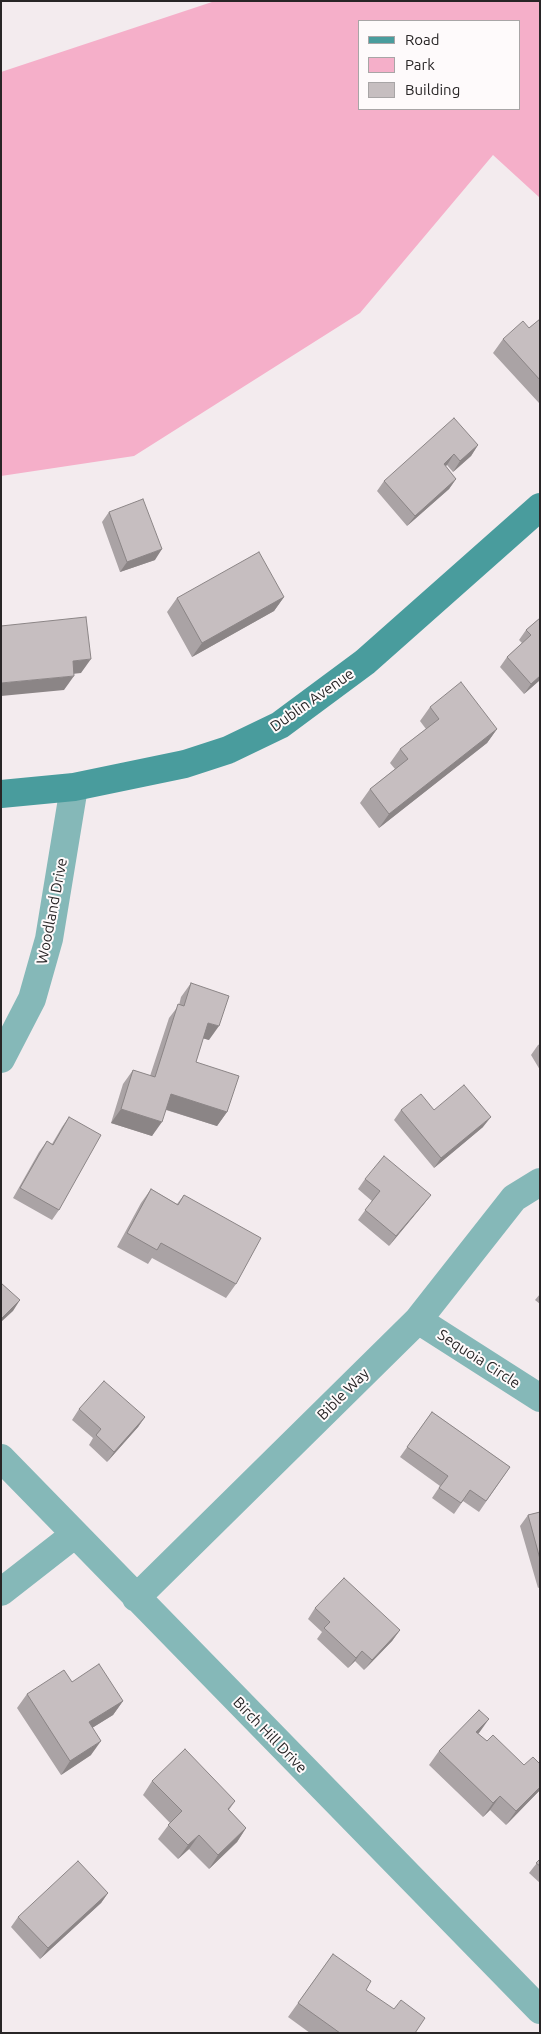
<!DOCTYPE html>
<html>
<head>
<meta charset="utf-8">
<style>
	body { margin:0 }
	#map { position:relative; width:541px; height:2034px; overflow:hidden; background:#f3ebee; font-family:Ubuntu,sans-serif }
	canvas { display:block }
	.frame { position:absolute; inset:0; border:2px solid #282526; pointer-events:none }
	.legend { position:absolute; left:358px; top:20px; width:162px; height:90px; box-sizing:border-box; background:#fefafb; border:1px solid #a8a5a6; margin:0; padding:6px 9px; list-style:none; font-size:15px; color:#282526 }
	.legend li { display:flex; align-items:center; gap:10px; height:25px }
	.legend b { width:25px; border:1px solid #a8a5a6 }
</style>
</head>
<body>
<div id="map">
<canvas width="541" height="2034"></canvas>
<div class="frame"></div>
<ul class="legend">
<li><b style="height:6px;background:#499c9d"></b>Road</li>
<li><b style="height:14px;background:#f5afc9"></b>Park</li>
<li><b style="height:14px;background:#c6bec0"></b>Building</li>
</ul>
</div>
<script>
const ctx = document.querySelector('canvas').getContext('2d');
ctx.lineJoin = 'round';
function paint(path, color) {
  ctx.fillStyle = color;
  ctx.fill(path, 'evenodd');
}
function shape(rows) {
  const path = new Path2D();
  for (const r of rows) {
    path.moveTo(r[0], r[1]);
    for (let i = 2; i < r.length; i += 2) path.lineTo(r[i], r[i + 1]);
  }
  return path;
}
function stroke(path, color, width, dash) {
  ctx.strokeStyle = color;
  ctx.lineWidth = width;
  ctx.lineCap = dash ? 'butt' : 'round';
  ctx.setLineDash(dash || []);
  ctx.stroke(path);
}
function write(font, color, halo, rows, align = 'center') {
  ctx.font = font + ' Ubuntu,sans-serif';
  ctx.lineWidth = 4;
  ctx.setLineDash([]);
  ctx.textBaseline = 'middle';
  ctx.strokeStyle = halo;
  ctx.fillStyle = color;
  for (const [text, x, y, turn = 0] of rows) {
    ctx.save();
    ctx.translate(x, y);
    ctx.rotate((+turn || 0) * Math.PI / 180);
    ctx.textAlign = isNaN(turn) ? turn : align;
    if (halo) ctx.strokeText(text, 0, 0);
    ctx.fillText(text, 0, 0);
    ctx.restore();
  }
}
paint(shape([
	[215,1,540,1,540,198,493,155,360,313,134,456,1,476,1,72],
	[360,21,520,21,520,109,360,109]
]), '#f5afc9');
stroke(shape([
	[1,1059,32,999,49,939,74,787],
	[418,1320,540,1398],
	[1,1458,540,2010],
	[1,1592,74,1535],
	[136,1598,418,1320,514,1198,540,1182]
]), '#85b8b8', 28);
stroke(shape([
	[1,794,74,787,185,764,228,750,280,725,365,662,540,507]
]), '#499c9d', 28);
paint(shape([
	[540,319,540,402,539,403,493,353,503,339,529,328],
	[478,445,471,456,453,472,447,465,445,466,456,479,449,489,407,526,377,491,384,481],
	[109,512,155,560,120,572,102,522],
	[284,597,274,611,192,657,167,612,177,598],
	[540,618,540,680,524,694,500,667,507,657,522,643,519,640,526,630],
	[430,707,497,729,487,743,379,828,360,803,370,789,395,769,390,763,400,749,426,729,420,721],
	[191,983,209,1040,203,1038,196,1062,227,1112,217,1126,166,1110,152,1136,111,1123,123,1084,133,1070,150,1076,169,1018,179,1005,181,997],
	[540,1044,540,1070,531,1055,538,1045],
	[401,1110,434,1110,483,1127,434,1168,394,1120],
	[69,1117,59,1210,52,1220,13,1198,39,1152,47,1141,52,1144,62,1127],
	[365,1179,431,1195,423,1205,389,1246,358,1220,372,1201,358,1189],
	[151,1189,177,1204,184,1195,236,1284,226,1298,152,1258,148,1264,117,1247,141,1203],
	[540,1294,540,1304,535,1300],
	[79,1409,145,1417,138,1427,107,1462,89,1445,93,1438,72,1420],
	[432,1412,510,1467,479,1512,463,1501,454,1514,432,1498,440,1486,400,1457],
	[540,1512,540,1587,538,1588,520,1526,528,1515],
	[315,1608,400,1630,392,1641,364,1670,355,1661,348,1668,317,1639,322,1632,308,1619],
	[72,1682,123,1701,113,1715,92,1728,91,1755,61,1775,17,1708,27,1694],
	[479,1734,540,1790,506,1825,490,1810,483,1817,429,1765,439,1751],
	[152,1781,235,1801,229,1810,246,1828,237,1842,209,1869,189,1849,178,1859,158,1839,170,1823,143,1795],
	[540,1859,540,1883,529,1873],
	[108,1893,101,1903,40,1959,11,1927,18,1917],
	[333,1954,366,1990,415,2033,310,2033,288,2017]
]), '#aaa3a5');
paint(shape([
	[478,445,471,456,453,472,460,461],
	[454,454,447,465,436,475,444,464],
	[456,479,449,489,407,526,415,516],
	[162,549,155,560,120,572,127,562],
	[284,597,274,611,192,657,202,643],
	[91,659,81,673,63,675,73,661],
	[74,676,64,690,1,696,1,683],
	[540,676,540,680,524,694,531,684],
	[497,729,487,743,379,828,389,814],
	[208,1023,219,1026,209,1040,198,1037],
	[171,1094,227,1112,217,1126,161,1108],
	[121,1109,162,1122,152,1136,111,1123],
	[491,1117,483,1127,434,1168,441,1158],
	[431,1195,423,1205,389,1246,396,1236],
	[20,1300,13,1311,1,1322,1,1319],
	[145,1417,138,1427,107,1462,114,1452],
	[400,1630,392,1641,364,1670,372,1660],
	[362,1651,355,1661,348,1668,356,1658],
	[123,1701,113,1715,79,1736,89,1722],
	[489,1719,479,1733,467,1746,476,1732],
	[101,1741,91,1755,61,1775,70,1761],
	[540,1787,540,1790,506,1825,516,1811],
	[500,1796,490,1810,483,1817,493,1803],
	[246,1828,237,1842,209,1869,218,1855],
	[199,1835,189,1849,178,1859,188,1845],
	[108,1893,101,1903,40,1959,48,1948]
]), '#8b8586');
const building = shape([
	[540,319,540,380,503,339,523,321,529,328,540,319],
	[454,418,478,445,460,461,454,454,444,464,456,479,415,516,384,481,454,418],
	[143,499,162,549,127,562,109,512,143,499],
	[259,552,284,597,202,643,177,598,259,552],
	[86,617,91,659,73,661,74,676,1,683,1,626,86,617],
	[540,618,540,676,531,684,507,657,531,635,526,630,540,618],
	[461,682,497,729,389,814,370,789,408,759,400,749,439,719,430,707,461,682],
	[191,983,229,996,219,1026,208,1023,196,1062,239,1076,227,1112,171,1094,162,1122,121,1109,133,1070,155,1077,178,1004,184,1006,191,983],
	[464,1085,491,1117,441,1158,401,1110,421,1094,434,1110,464,1085],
	[69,1117,101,1135,59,1210,20,1188,47,1141,53,1145,69,1117],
	[384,1156,431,1195,396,1236,365,1210,380,1191,365,1179,384,1156],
	[151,1189,178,1205,184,1195,261,1238,236,1284,161,1243,157,1250,127,1233,151,1189],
	[1,1283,20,1300,1,1319,1,1283],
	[104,1381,145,1417,114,1452,96,1435,101,1429,79,1409,104,1381],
	[432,1412,510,1467,486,1501,470,1490,461,1503,439,1488,448,1476,407,1447,432,1412],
	[540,1512,540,1559,528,1515,540,1512],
	[344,1578,400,1630,372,1660,362,1651,356,1658,324,1628,330,1622,315,1608,344,1578],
	[99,1664,123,1701,89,1722,101,1741,70,1761,27,1694,64,1670,72,1682,99,1664],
	[479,1710,489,1719,476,1732,487,1741,493,1735,524,1765,533,1757,540,1764,540,1787,516,1811,500,1796,493,1803,439,1751,479,1710],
	[185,1749,235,1801,228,1809,246,1828,218,1855,199,1835,188,1845,168,1825,182,1811,152,1781,185,1749],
	[540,1859,540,1866,536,1863,540,1859],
	[78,1861,108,1893,48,1948,18,1917,78,1861],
	[333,1954,371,1981,366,1990,394,2009,401,2000,425,2018,415,2033,340,2033,298,2003,333,1954]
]);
paint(building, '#c6bec0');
stroke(building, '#8b8586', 1);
write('15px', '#282526', '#fefafb', [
	["Dublin Avenue",312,700,-35],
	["Woodland Drive",52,911,-79],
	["Sequoia Circle",479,1359,33],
	["Bible Way",343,1394,-45],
	["Birch Hill Drive",270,1735,46]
]);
</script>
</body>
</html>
